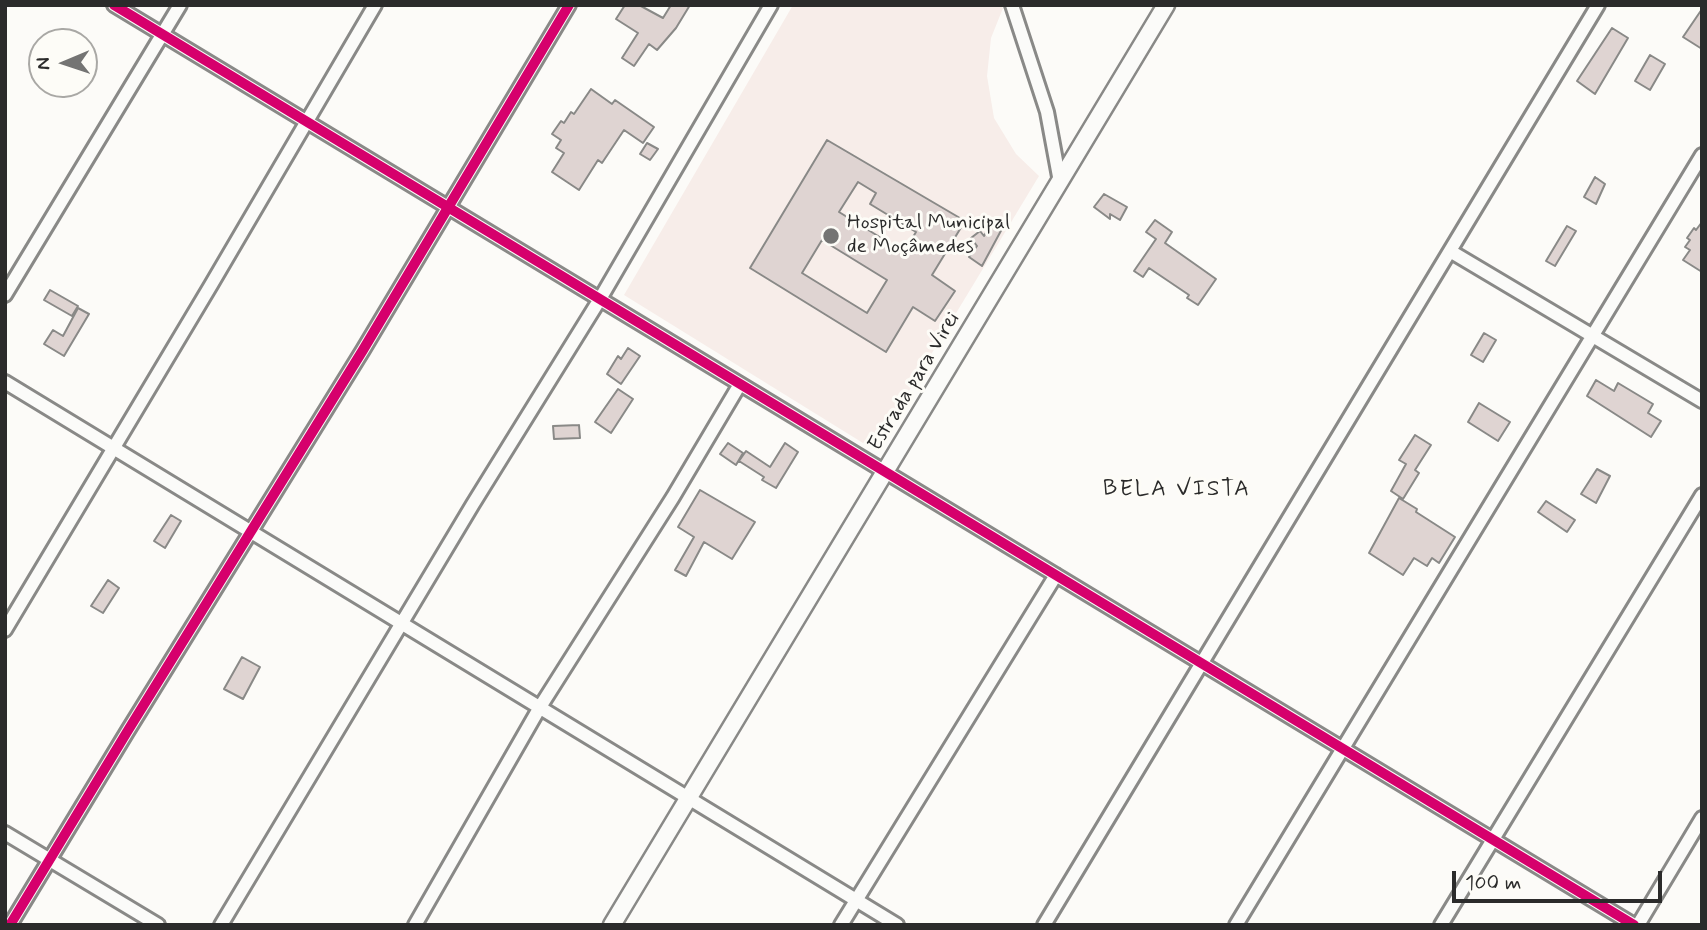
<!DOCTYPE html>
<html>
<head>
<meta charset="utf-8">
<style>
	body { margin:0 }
	#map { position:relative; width:1707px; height:930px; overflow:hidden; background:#fcfbf8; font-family:Mynerve,sans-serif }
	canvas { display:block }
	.frame { position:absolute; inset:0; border:7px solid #2b2b2b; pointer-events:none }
	.north { position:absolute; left:28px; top:28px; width:70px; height:70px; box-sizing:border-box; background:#fdfcf7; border:2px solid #a9a8a5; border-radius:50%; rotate:268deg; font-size:19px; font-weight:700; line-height:28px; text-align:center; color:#2b2b2b }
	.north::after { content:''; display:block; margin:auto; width:24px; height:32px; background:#747473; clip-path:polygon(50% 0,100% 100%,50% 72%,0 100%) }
	.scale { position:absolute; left:1452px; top:871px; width:210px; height:32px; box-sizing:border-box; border:4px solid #2b2b2b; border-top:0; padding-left:9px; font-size:21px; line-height:24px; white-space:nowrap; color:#2b2b2b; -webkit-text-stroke:5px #fdfcf7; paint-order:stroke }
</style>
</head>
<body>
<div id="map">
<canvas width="1707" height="930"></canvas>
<div class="frame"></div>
<div class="north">N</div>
<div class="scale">100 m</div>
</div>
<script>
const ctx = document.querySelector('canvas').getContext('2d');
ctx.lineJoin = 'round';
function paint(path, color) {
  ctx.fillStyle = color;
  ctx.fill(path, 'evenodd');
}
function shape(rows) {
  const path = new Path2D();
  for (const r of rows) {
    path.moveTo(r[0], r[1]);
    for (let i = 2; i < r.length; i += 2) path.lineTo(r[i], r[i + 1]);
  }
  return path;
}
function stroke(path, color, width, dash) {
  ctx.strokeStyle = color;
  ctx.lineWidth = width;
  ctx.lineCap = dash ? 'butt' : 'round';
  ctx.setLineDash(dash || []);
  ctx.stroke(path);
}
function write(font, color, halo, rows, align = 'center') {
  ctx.font = font + ' Mynerve,sans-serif';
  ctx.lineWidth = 6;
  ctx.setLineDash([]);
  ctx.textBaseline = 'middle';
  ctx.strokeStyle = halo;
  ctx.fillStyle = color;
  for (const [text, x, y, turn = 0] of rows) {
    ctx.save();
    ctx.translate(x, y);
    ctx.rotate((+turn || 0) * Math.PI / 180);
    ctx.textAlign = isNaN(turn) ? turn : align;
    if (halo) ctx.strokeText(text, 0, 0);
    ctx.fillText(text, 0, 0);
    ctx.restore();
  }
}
paint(shape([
	[793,5,999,5,1003,8,991,38,987,76,994,118,1016,154,1039,176,889,424,863,443,624,295]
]), '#f7ede9');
const building = shape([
	[625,5,639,5,663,18,671,5,690,5,676,28,657,50,649,44,634,66,622,58,638,33,616,19,625,5],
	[1702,9,1702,49,1683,37,1702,9],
	[1612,28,1628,38,1595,94,1577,81,1612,28],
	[1650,55,1665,64,1650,90,1635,81,1650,55],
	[591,89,612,104,615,100,654,127,643,143,624,130,602,163,598,160,579,190,552,172,564,153,556,148,561,140,552,134,561,121,564,123,571,112,574,114,591,89],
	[827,140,965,221,932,275,955,291,935,321,913,307,886,352,750,268,827,140],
	[858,182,876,193,870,204,916,232,904,252,839,212,858,182],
	[822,240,887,280,867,313,802,273,822,240],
	[647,143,658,149,650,160,640,154,647,143],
	[1595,177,1605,184,1596,204,1584,197,1595,177],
	[1104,194,1127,207,1120,220,1110,214,1110,219,1094,207,1104,194],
	[1155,220,1172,232,1165,243,1216,279,1198,305,1187,298,1189,295,1149,268,1143,277,1134,271,1156,239,1146,232,1155,220],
	[993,221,1003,227,982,266,969,257,977,246,971,238,980,231,984,236,993,221],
	[1702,222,1702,272,1683,260,1690,250,1685,247,1690,240,1687,238,1694,228,1696,230,1702,222],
	[1567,226,1576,231,1555,266,1546,261,1567,226],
	[50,290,78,306,72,316,44,300,50,290],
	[78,308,89,314,64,356,44,344,53,330,63,336,78,308],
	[1484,333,1496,340,1483,362,1471,355,1484,333],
	[628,348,640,356,621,384,607,374,618,356,621,359,628,348],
	[1596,380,1614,391,1618,383,1653,404,1648,413,1661,421,1651,437,1587,396,1596,380],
	[618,389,633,399,611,433,595,422,618,389],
	[1479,403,1510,422,1498,441,1468,422,1479,403],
	[579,425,580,438,554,439,553,426,579,425],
	[1415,435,1431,445,1415,470,1419,473,1403,499,1391,491,1406,464,1399,460,1415,435],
	[728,443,743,453,736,465,720,454,728,443],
	[785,443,798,452,776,488,762,480,764,477,739,461,746,451,770,467,785,443],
	[1597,469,1610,476,1596,503,1581,494,1597,469],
	[700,490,755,522,732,559,704,542,686,576,675,570,694,537,678,527,700,490],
	[1399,498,1417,509,1416,512,1455,537,1439,563,1432,558,1427,566,1414,558,1403,575,1369,553,1399,498],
	[1546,501,1575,520,1567,532,1538,512,1546,501],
	[171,515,181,521,165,548,154,541,171,515],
	[108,580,119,588,103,613,91,606,108,580],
	[242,657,260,667,243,699,224,689,242,657]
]);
paint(building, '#dfd4d2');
stroke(building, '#898987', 2);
const minor = shape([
	[114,5,1634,925],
	[1012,5,1047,112,1060,182],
	[1450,251,1702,401],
	[5,295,180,5],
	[5,382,897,925],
	[5,630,211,285,375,5],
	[5,833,158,925],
	[10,925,127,732,363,350,569,5],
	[221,925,473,504,600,299,771,5],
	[415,925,540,707,673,497,740,384],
	[841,925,1056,575],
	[1044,925,1598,5],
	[1236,925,1702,155],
	[1441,925,1702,495],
	[1638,925,1702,818]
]);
const tertiary = shape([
	[612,925,1166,5]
]);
stroke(minor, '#898987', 18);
stroke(tertiary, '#898987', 21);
stroke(minor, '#fbfbf9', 12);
stroke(tertiary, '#fbfbf9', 16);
stroke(shape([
	[114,5,1634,925],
	[10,925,127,732,363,350,569,5]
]), '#d6006c', 10);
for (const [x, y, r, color] of [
	[831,236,9,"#747473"]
]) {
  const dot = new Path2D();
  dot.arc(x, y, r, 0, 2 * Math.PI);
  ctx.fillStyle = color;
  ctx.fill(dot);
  stroke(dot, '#fdfcf7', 2.5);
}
write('21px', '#2b2b2b', '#fdfcf7', [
	["Hospital Municipal",847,224],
	["de Moçâmedes",847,248]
], 'left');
write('21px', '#2b2b2b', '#fdfcf7', [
	["Estrada para Virei",915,382,-59]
]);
ctx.letterSpacing = '2px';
write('23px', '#2b2b2b', '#fdfcf7', [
	["BELA VISTA",1177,490]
]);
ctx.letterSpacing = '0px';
</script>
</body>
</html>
